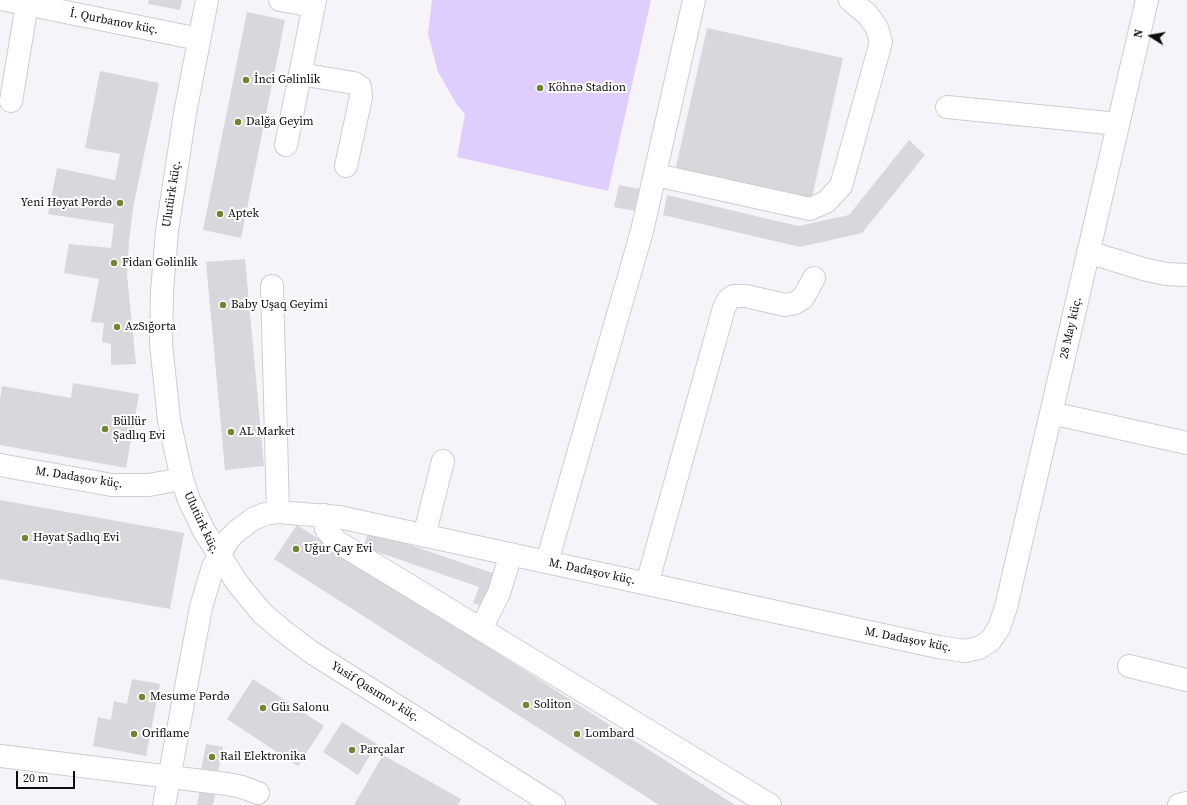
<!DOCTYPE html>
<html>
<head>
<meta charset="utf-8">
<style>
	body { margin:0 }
	#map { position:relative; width:1187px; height:805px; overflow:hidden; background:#f6f4f8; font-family:"Source Serif 4",serif }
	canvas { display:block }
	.north { position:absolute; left:1131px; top:16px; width:40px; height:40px; -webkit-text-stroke:3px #fff; paint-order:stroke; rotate:281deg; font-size:11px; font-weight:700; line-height:16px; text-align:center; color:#0d0d0e }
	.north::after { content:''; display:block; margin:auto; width:14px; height:18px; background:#0d0d0e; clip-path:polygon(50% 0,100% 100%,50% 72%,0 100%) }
	.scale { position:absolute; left:16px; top:771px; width:59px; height:18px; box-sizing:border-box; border:2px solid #0d0d0e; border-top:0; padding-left:5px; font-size:12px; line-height:14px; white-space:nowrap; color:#0d0d0e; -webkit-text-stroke:3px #fff; paint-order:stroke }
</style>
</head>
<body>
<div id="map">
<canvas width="1187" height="805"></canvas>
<div class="north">N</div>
<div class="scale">20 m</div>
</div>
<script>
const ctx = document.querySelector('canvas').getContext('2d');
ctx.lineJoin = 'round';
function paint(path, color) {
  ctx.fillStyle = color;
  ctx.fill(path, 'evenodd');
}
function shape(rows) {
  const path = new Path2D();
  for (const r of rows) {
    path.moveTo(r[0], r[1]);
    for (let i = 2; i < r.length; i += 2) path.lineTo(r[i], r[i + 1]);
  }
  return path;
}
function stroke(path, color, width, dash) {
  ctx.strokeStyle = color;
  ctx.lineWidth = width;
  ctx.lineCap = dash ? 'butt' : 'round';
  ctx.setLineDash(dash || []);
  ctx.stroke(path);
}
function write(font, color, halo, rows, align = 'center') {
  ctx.font = font + ' "Source Serif 4",serif';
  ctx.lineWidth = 4;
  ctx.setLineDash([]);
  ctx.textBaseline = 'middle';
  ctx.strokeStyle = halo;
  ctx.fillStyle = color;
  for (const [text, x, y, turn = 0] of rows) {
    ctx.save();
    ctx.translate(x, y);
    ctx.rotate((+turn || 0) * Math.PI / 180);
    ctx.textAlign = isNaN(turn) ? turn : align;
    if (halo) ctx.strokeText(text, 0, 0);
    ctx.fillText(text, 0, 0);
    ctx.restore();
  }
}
paint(shape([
	[432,0,651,0,608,191,457,157,465,114,457,105,438,72,428,34]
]), '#decdfd');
paint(shape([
	[149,0,182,0,180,10,148,4],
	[247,12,285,20,241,238,203,230],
	[707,28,843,58,811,202,675,171],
	[100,71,159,83,133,208,129,242,127,275,136,364,111,365,111,344,102,342,104,323,91,322,99,279,64,273,69,244,111,248,114,224,48,214,57,168,115,180,120,154,85,148],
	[909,140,925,155,862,233,800,247,663,215,667,195,798,226,849,215],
	[619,185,640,189,635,211,614,207],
	[245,259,264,466,225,470,206,262],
	[73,383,139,394,126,468,0,445,0,399,2,386,71,398],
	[0,500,184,533,170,609,0,579],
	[297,525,735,805,659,805,274,559],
	[369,531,498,575,487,608,473,603,479,587,363,547],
	[132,679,160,684,146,756,93,746,98,717,111,720,114,701,127,704],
	[253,679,324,726,298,766,227,719],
	[342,722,377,744,358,775,323,752],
	[206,744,223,747,218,773,201,770],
	[383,755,461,799,458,805,354,805],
	[200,788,216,791,213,805,197,805]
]), '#d9d7db');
const minor = shape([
	[6,0,199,39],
	[207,0,185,113,167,231,162,292,161,344,169,420,182,479,189,500,204,531,238,584,262,613,282,630,311,652,554,805],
	[280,0,314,6],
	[300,74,354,83,360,87,361,97,346,166],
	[11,101,27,4],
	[947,107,1118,124],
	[286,145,315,0],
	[656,175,810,209,826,202,841,186,881,42,877,28,868,15,850,0],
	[1088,252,1143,269,1166,274,1187,275],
	[272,286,278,512],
	[1051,413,1187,443],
	[0,465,112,485,149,485,182,479],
	[324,515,326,529,336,541,770,805],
	[424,536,443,461],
	[547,562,642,231,694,0],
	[647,584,724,308,728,300,734,296,746,296,785,305,795,303,803,298,814,278],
	[481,629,499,593,511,554],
	[1129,666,1187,680],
	[0,756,227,784,242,787,258,793],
	[164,805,201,607,213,567,228,540,237,531,253,519,265,514,278,512,339,517,938,647,965,651,979,648,990,641,999,628,1006,607,1147,0],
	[1179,805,1187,803]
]);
stroke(minor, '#cecdd1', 24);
stroke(minor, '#fff', 22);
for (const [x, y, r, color] of [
	[246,80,4,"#728535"],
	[540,88,4,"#728535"],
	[238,122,4,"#728535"],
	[120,203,4,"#728535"],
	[220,214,4,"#728535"],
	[114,263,4,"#728535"],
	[223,305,4,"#728535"],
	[117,327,4,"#728535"],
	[105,429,4,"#728535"],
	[231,432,4,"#728535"],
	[25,538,4,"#728535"],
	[296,549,4,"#728535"],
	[142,697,4,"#728535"],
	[526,705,4,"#728535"],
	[263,708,4,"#728535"],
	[134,734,4,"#728535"],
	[577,734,4,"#728535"],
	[352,750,4,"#728535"],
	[212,757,4,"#728535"]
]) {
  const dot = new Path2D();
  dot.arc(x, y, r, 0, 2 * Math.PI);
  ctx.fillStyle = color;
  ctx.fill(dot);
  stroke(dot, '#fff', 1.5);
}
write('12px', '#0d0d0e', '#fff', [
	["İ. Qurbanov küç.",114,22,11],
	["Ulutürk küç.",172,194,-81],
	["28 May küç.",1071,328,-77],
	["M. Dadaşov küç.",79,478,9],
	["Ulutürk küç.",201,523,65],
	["M. Dadaşov küç.",592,572,12],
	["M. Dadaşov küç.",908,640,11],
	["Yusif Qasımov küç.",375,692,32]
]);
write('12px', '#0d0d0e', '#fff', [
	["İnci Gəlinlik",254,80],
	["Köhnə Stadion",548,88],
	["Dalğa Geyim",246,122],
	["Yeni Həyat Pərdə",112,203,"right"],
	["Aptek",228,214],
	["Fidan Gəlinlik",122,263],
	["Baby Uşaq Geyimi",231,305],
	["AzSığorta",125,327],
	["Büllür",113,422],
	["Şadlıq Evi",113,436],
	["AL Market",239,432],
	["Həyat Şadlıq Evi",33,538],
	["Uğur Çay Evi",304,549],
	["Mesume Pərdə",150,697],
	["Soliton",534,705],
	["Güı Salonu",271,708],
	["Oriflame",142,734],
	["Lombard",585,734],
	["Parçalar",360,750],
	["Rail Elektronika",220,757]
], 'left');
</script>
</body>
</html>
